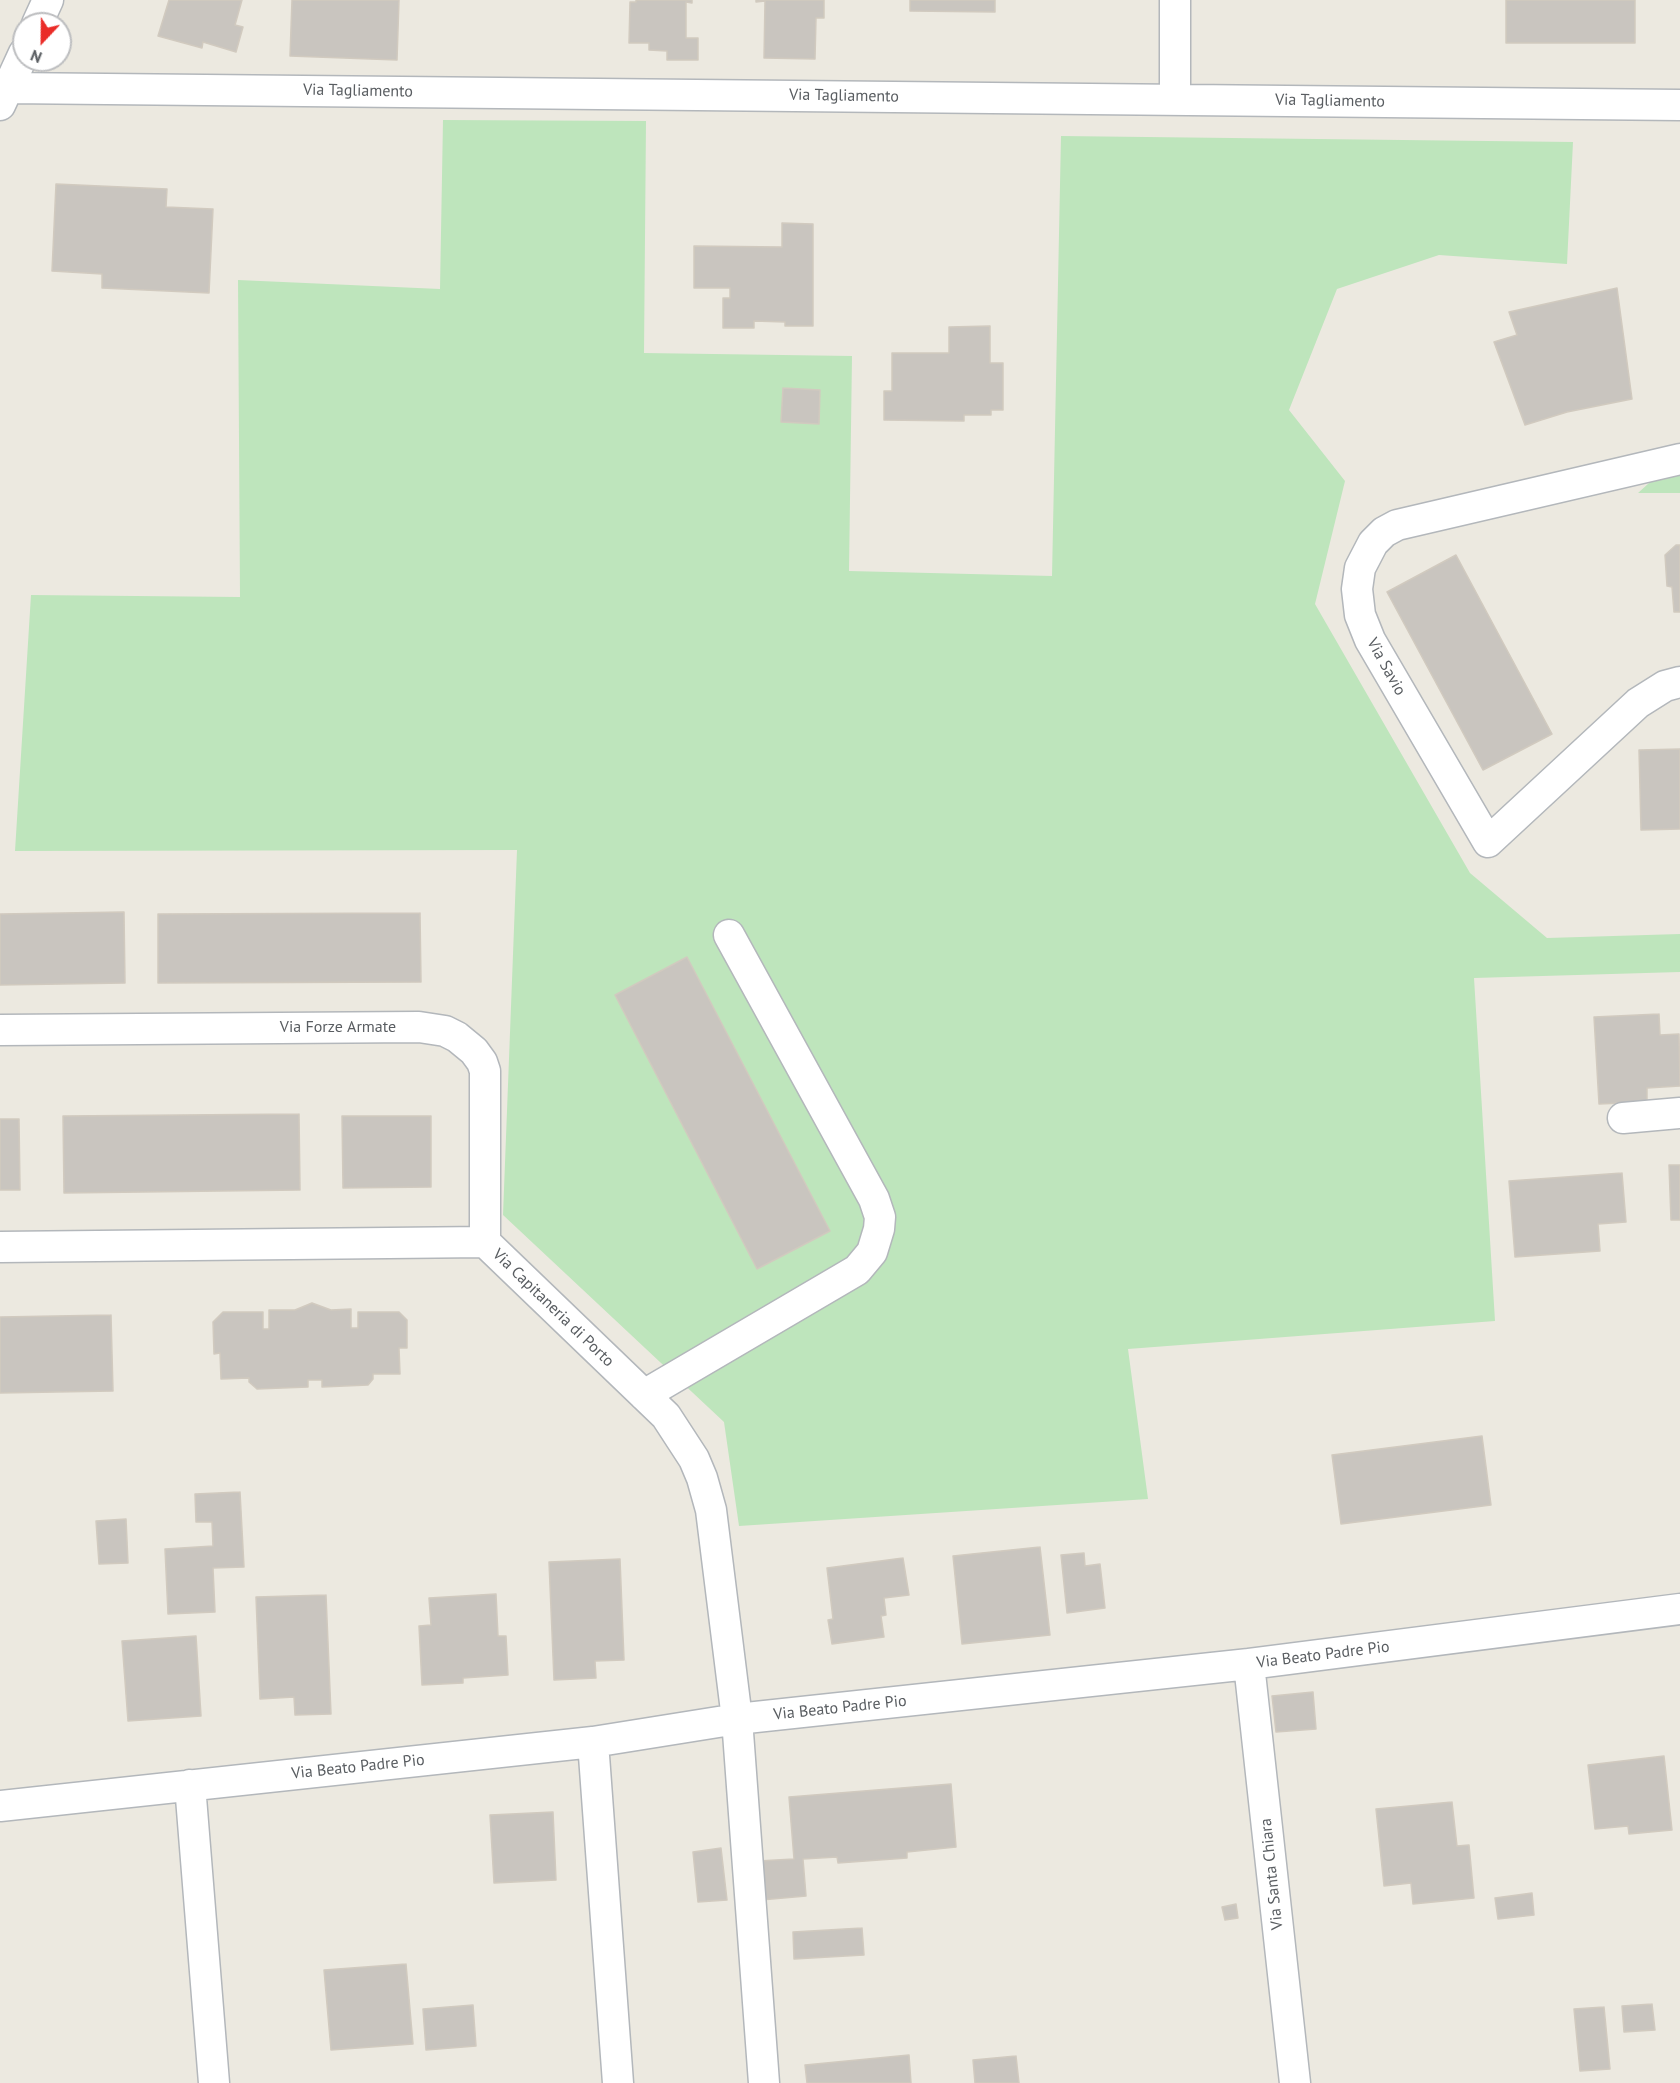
<!DOCTYPE html>
<html>
<head>
<meta charset="utf-8">
<style>
	body { margin:0 }
	#map { position:relative; width:1680px; height:2083px; overflow:hidden; background:#ece9e0; font-family:"PT Sans",sans-serif }
	canvas { display:block }
	.north { position:absolute; left:12px; top:12px; width:60px; height:60px; box-sizing:border-box; background:#fff; border:2px solid #bdbec0; border-radius:50%; rotate:202deg; font-size:16px; font-weight:700; line-height:24px; text-align:center; color:#595d61 }
	.north::after { content:''; display:block; margin:auto; width:21px; height:27px; background:#ea2c28; clip-path:polygon(50% 0,100% 100%,50% 72%,0 100%) }
</style>
</head>
<body>
<div id="map">
<canvas width="1680" height="2083"></canvas>
<div class="north">N</div>
</div>
<script>
const ctx = document.querySelector('canvas').getContext('2d');
ctx.lineJoin = 'round';
function paint(path, color) {
  ctx.fillStyle = color;
  ctx.fill(path, 'evenodd');
}
function shape(rows) {
  const path = new Path2D();
  for (const r of rows) {
    path.moveTo(r[0], r[1]);
    for (let i = 2; i < r.length; i += 2) path.lineTo(r[i], r[i + 1]);
  }
  return path;
}
function stroke(path, color, width, dash) {
  ctx.strokeStyle = color;
  ctx.lineWidth = width;
  ctx.lineCap = dash ? 'butt' : 'round';
  ctx.setLineDash(dash || []);
  ctx.stroke(path);
}
function write(font, color, halo, rows, align = 'center') {
  ctx.font = font + ' "PT Sans",sans-serif';
  ctx.lineWidth = 4.5;
  ctx.setLineDash([]);
  ctx.textBaseline = 'middle';
  ctx.strokeStyle = halo;
  ctx.fillStyle = color;
  for (const [text, x, y, turn = 0] of rows) {
    ctx.save();
    ctx.translate(x, y);
    ctx.rotate((+turn || 0) * Math.PI / 180);
    ctx.textAlign = isNaN(turn) ? turn : align;
    if (halo) ctx.strokeText(text, 0, 0);
    ctx.fillText(text, 0, 0);
    ctx.restore();
  }
}
paint(shape([
	[443,120,646,121,644,353,852,356,849,571,1052,576,1061,136,1573,142,1567,264,1439,255,1337,289,1289,410,1345,481,1315,604,1470,873,1547,938,1680,934,1680,972,1474,978,1495,1321,1128,1349,1148,1499,739,1526,724,1422,503,1215,517,850,15,851,31,595,240,597,238,280,440,289],
	[1680,455,1680,493,1638,493]
]), '#bee5bc');
const building = shape([
	[169,0,242,0,235,25,243,27,236,52,203,42,202,48,158,36,169,0],
	[292,0,399,0,397,60,290,56,292,0],
	[636,0,692,0,692,3,686,2,686,38,698,38,698,60,667,60,667,51,649,50,649,43,629,43,630,2,636,2,636,0],
	[756,0,824,0,824,18,816,18,815,59,764,58,765,1,756,2,756,0],
	[910,0,995,0,995,12,910,11,910,0],
	[1506,0,1635,0,1635,43,1506,43,1506,0],
	[56,184,167,189,166,207,213,209,209,293,102,288,102,274,52,271,56,184],
	[782,223,813,224,813,326,785,326,785,322,754,321,754,328,723,328,723,298,730,298,730,288,694,288,694,246,782,247,782,223],
	[1617,288,1632,399,1567,412,1525,425,1494,342,1517,335,1509,312,1617,288],
	[990,326,990,363,1003,363,1003,410,991,410,991,415,964,415,964,421,884,420,884,391,892,391,892,353,949,353,949,327,990,326],
	[783,388,820,390,819,424,781,422,783,388],
	[1676,545,1680,545,1680,612,1674,612,1672,587,1667,586,1665,555,1676,545],
	[1456,555,1552,734,1483,770,1387,592,1456,555],
	[1680,749,1680,829,1641,830,1639,750,1680,749],
	[124,912,125,983,0,985,0,914,124,912],
	[420,913,421,982,158,983,158,914,420,913],
	[687,957,830,1231,757,1269,615,995,687,957],
	[1659,1014,1660,1035,1679,1034,1680,1086,1647,1088,1647,1102,1599,1104,1594,1017,1659,1014],
	[299,1114,300,1190,64,1193,63,1116,299,1114],
	[342,1116,431,1116,431,1187,343,1188,342,1116],
	[0,1119,19,1119,20,1190,0,1190,0,1119],
	[1669,1165,1680,1165,1680,1220,1671,1220,1669,1165],
	[1622,1173,1626,1222,1598,1224,1600,1251,1515,1257,1509,1181,1622,1173],
	[312,1303,331,1310,351,1309,351,1328,358,1328,358,1312,399,1312,407,1320,407,1348,399,1348,400,1374,373,1374,373,1379,368,1385,322,1387,322,1380,308,1380,308,1387,257,1389,249,1382,249,1378,221,1379,220,1353,214,1354,213,1322,223,1312,263,1312,263,1329,269,1329,269,1310,295,1310,312,1303],
	[111,1315,113,1391,0,1393,0,1317,111,1315],
	[1482,1436,1491,1505,1341,1524,1332,1455,1482,1436],
	[240,1492,244,1567,213,1568,215,1612,168,1614,165,1549,213,1546,212,1522,196,1522,195,1494,240,1492],
	[126,1519,128,1563,99,1564,96,1521,126,1519],
	[1040,1547,1050,1635,962,1644,953,1556,1040,1547],
	[1084,1553,1085,1566,1100,1564,1105,1608,1067,1613,1061,1555,1084,1553],
	[903,1558,909,1595,884,1598,886,1615,881,1616,884,1637,832,1644,828,1620,833,1619,827,1568,903,1558],
	[620,1559,624,1660,595,1661,596,1678,554,1680,549,1562,620,1559],
	[496,1594,498,1636,506,1636,508,1675,463,1678,463,1683,422,1685,419,1626,431,1625,429,1598,496,1594],
	[326,1595,331,1714,295,1715,294,1697,260,1699,256,1597,326,1595],
	[196,1636,201,1716,128,1721,122,1641,196,1636],
	[1313,1692,1316,1729,1276,1732,1272,1696,1313,1692],
	[1664,1756,1672,1830,1629,1834,1628,1826,1595,1829,1588,1765,1664,1756],
	[951,1784,956,1847,907,1852,907,1858,838,1863,837,1857,803,1859,806,1896,761,1900,758,1861,794,1859,789,1797,951,1784],
	[1452,1802,1457,1846,1469,1845,1474,1898,1413,1904,1411,1883,1384,1886,1376,1809,1452,1802],
	[553,1812,556,1880,494,1883,490,1815,553,1812],
	[721,1848,727,1900,698,1902,693,1852,721,1848],
	[1532,1893,1534,1915,1498,1919,1495,1898,1532,1893],
	[1236,1904,1238,1918,1225,1920,1222,1907,1236,1904],
	[862,1928,864,1955,794,1959,793,1932,862,1928],
	[406,1964,413,2044,331,2050,324,1970,406,1964],
	[1652,2004,1655,2030,1624,2032,1622,2006,1652,2004],
	[473,2005,476,2046,426,2050,423,2009,473,2005],
	[1604,2007,1610,2069,1580,2071,1574,2009,1604,2007],
	[909,2055,911,2083,807,2083,805,2065,909,2055],
	[1016,2056,1019,2083,975,2083,973,2060,1016,2056]
]);
paint(building, '#c9c5bf');
stroke(building, '#d1cabf', 1.5);
const street = shape([
	[37,24,48,0],
	[8,88,1680,105],
	[1175,100,1175,0],
	[0,105,24,53],
	[1680,459,1397,525,1384,532,1373,543,1360,568,1357,589,1360,615,1370,640,1488,842,1638,703,1665,686,1680,682],
	[0,1030,419,1027,445,1031,457,1037,474,1051,482,1062,485,1071,485,1242],
	[1623,1118,1680,1113],
	[0,1247,485,1242,666,1416,694,1459,702,1478,711,1510,737,1719,764,2083],
	[644,1395,857,1270,872,1252,879,1229,880,1217,874,1199,729,935],
	[1249,1664,1295,2083],
	[593,1742,618,2083],
	[190,1785,214,2083],
	[0,1806,593,1742,737,1719,1249,1664,1680,1609]
]);
stroke(street, '#b3b7bb', 33);
stroke(street, '#fff', 30);
write('16px', '#595d61', '#fff', [
	["Via Tagliamento",358,91,1],
	["Via Tagliamento",844,96,1],
	["Via Tagliamento",1330,101,1],
	["Via Savio",1386,667,61],
	["Via Forze Armate",338,1027],
	["Via Capitaneria di Porto",553,1308,44],
	["Via Beato Padre Pio",1323,1655,-7],
	["Via Beato Padre Pio",840,1708,-6],
	["Via Beato Padre Pio",358,1767,-6],
	["Via Santa Chiara",1272,1874,-96]
]);
</script>
</body>
</html>
